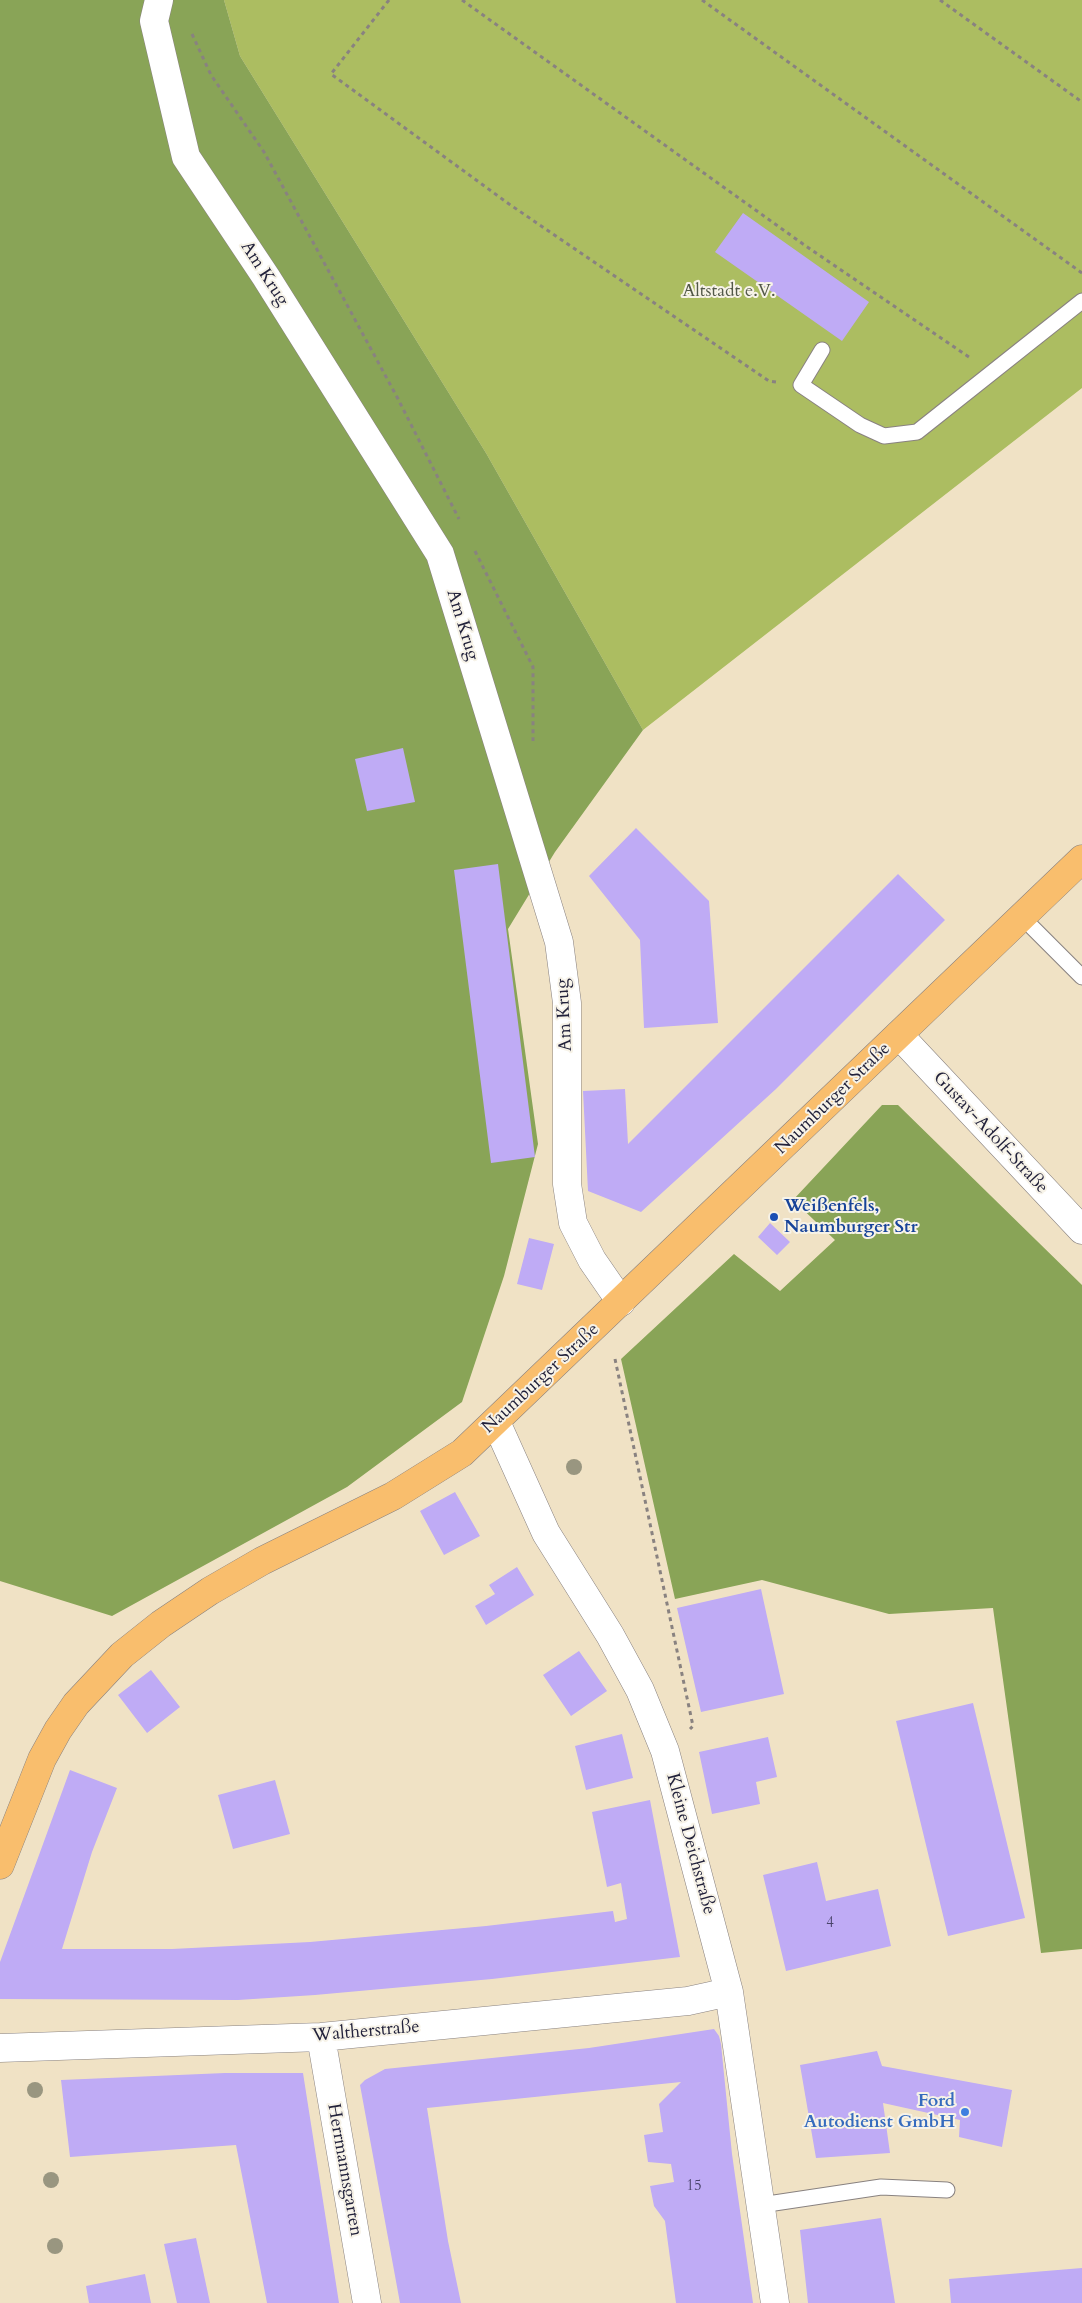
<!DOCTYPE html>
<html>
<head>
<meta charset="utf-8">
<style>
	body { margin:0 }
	canvas { display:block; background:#f0e2c5 }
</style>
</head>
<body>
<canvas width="1082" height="2303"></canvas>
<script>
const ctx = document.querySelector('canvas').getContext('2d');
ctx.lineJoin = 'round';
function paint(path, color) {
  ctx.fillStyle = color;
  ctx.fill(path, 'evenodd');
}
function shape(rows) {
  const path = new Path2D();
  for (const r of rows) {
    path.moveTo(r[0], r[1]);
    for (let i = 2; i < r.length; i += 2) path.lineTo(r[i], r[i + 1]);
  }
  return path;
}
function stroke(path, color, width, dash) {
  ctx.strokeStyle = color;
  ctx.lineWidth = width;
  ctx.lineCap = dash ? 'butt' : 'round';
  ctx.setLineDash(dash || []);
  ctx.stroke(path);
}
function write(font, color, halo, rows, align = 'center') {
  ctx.font = font + ' Cardo,serif';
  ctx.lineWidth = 4;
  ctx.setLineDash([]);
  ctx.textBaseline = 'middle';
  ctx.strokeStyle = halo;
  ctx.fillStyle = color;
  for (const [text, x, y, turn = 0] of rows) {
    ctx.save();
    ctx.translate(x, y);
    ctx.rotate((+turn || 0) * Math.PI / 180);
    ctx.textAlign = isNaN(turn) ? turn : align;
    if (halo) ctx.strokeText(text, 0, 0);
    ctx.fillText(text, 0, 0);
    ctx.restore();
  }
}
paint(shape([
	[224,0,1082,0,1082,388,643,730,486,453,240,56]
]), '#acbd61');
paint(shape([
	[0,0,224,0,240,56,486,453,643,730,555,852,508,929,538,1144,504,1276,462,1402,347,1487,112,1616,0,1581],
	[882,1105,898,1105,1082,1285,1082,1949,1041,1953,993,1608,889,1614,762,1580,675,1599,621,1359,734,1254,780,1291,835,1240,793,1200]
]), '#89a457');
paint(shape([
	[743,213,869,302,842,341,715,252],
	[403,748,415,802,367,811,355,759],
	[636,828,709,901,718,1023,644,1028,640,940,589,876],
	[498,864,535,1157,491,1163,454,870],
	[898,874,945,920,776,1089,641,1212,588,1191,583,1091,625,1089,628,1144],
	[770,1223,790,1242,777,1255,758,1237],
	[529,1238,554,1244,542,1290,517,1284],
	[455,1492,480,1536,444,1555,420,1511],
	[517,1567,534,1595,486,1625,475,1606,495,1594,489,1585],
	[761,1589,784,1694,701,1712,677,1608],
	[579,1651,607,1691,571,1716,543,1675],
	[151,1670,180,1707,147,1733,118,1695],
	[973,1703,1025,1918,948,1936,896,1721],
	[622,1734,633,1778,586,1790,575,1746],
	[768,1737,777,1777,756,1782,760,1804,712,1814,699,1752],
	[70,1770,117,1788,92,1852,62,1949,172,1949,310,1942,486,1926,613,1911,615,1922,627,1919,621,1883,607,1887,592,1812,650,1800,680,1957,492,1979,315,1995,238,2000,0,1999,0,1962],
	[275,1780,290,1834,233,1849,218,1795],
	[817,1862,826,1901,878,1889,891,1946,786,1971,763,1875],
	[714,2029,719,2036,721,2044,732,2154,753,2303,676,2303,665,2221,654,2206,650,2186,674,2182,671,2164,648,2162,644,2135,663,2132,659,2104,681,2082,427,2108,448,2241,461,2303,400,2303,360,2085,365,2080,385,2069,589,2048],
	[877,2051,882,2066,1012,2090,1002,2147,959,2137,960,2120,883,2103,890,2153,816,2158,800,2065],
	[225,2073,303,2073,339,2303,267,2303,236,2145,70,2157,61,2080],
	[881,2218,895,2303,808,2303,800,2230],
	[196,2238,210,2303,177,2303,164,2244],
	[1082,2268,1082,2303,951,2303,949,2279],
	[145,2274,151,2303,89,2303,86,2286]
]), '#bfabf5');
const service = shape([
	[822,350,801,385,860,425,884,436,917,432,1082,301],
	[1022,917,1082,977],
	[761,2205,881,2187,947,2190]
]);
const minor = shape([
	[159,0,154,21,186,157,266,277,440,554,559,942,567,1003,567,1184,573,1223,592,1260,621,1302],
	[899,1035,1082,1230],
	[496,1422,546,1533,610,1635,640,1690,665,1751,729,1992,775,2303],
	[321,2037,367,2303],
	[0,2048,321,2037,688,2001,729,1992]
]);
const primary = shape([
	[0,1865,42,1759,58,1730,76,1704,122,1655,161,1624,210,1591,262,1561,393,1496,462,1453,1082,859]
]);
stroke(service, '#898280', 17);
stroke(minor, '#898280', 29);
stroke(primary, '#898280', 29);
stroke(shape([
	[389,0,331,74,509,204,769,381,776,382],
	[462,0,803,244,969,357],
	[702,0,1082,273],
	[940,0,1082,102],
	[192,34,211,75,264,152,397,397,459,519],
	[475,551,533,667,533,741],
	[615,1359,693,1726,690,1729]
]), '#898280', 3, [4, 4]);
stroke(service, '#fff', 15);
stroke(minor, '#fff', 28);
stroke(primary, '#f9be6d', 28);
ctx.fillStyle = '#999680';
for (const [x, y] of [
	[574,1467],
	[35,2090],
	[51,2180],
	[55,2246]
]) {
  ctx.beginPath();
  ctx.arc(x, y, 8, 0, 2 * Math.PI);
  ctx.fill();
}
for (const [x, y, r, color] of [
	[774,1217,5,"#1a4fb4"],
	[965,2112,5,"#3f7fe0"]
]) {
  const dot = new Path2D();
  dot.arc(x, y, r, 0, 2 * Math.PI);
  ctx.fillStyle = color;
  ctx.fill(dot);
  stroke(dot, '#f7f3e8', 2);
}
write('15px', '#49446a', null, [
	["4",830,1924],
	["15",694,2187]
]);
write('18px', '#22223b', '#f7f3e8', [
	["Am Krug",264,274,57],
	["Am Krug",462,625,73],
	["Am Krug",565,1015,-93],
	["Naumburger Straße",833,1099,-44],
	["Gustav-Adolf-Straße",990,1133,47],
	["Naumburger Straße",541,1379,-43],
	["Kleine Deichstraße",690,1844,75],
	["Waltherstraße",366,2032,-5],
	["Herrmannsgarten",344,2170,80]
]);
write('18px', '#525848', '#f7f3e8', [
	["Altstadt e.V.",729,292]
]);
write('bold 18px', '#164399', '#f7f3e8', [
	["Weißenfels,",784,1207],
	["Naumburger Str",784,1228]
], 'left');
write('bold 18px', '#366cbe', '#f7f3e8', [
	["Ford",955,2102],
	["Autodienst GmbH",955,2123]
], 'right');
</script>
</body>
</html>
